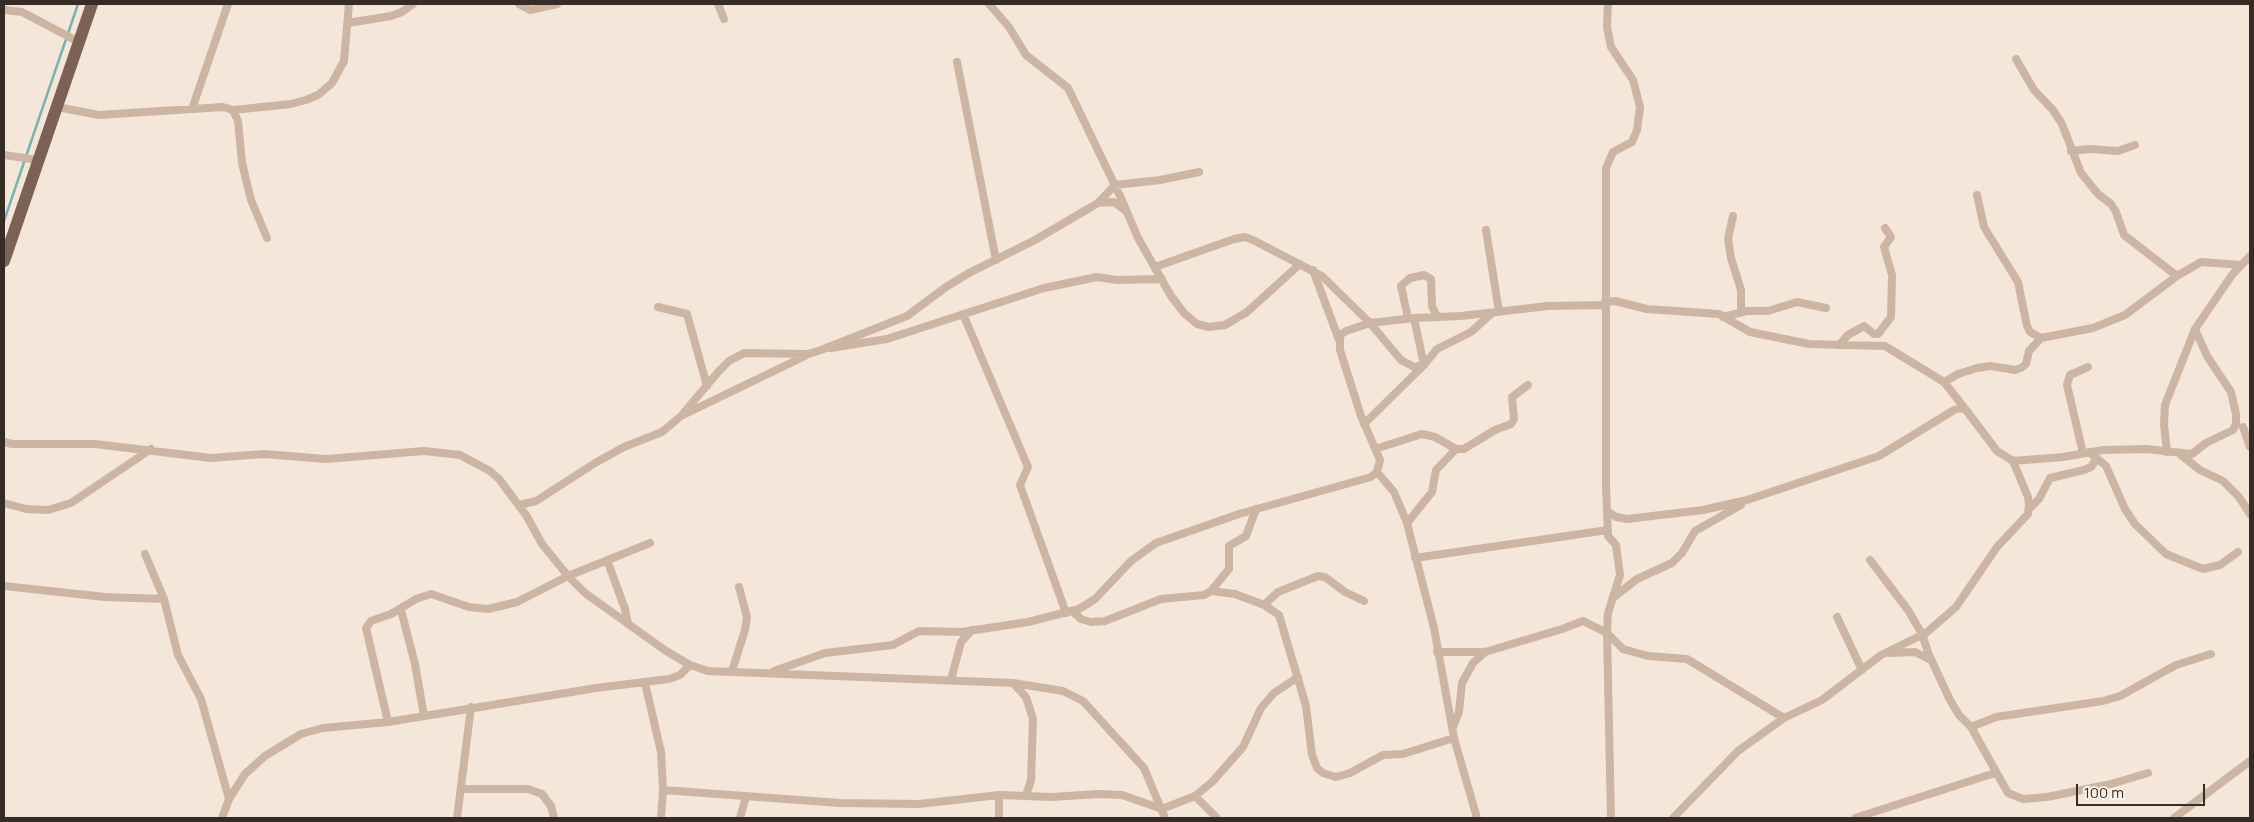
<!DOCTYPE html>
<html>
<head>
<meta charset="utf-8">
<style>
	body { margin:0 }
	#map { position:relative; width:2254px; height:822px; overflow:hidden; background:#f4e6d9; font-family:Manrope,sans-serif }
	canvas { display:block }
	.frame { position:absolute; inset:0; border:5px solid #372b26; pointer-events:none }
	.scale { position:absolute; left:2076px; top:784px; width:129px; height:22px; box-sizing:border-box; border:2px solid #372b26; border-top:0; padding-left:6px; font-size:15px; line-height:18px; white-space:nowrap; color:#372b26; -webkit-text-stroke:4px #fbf0e6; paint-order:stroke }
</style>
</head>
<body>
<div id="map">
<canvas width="2254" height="822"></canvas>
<div class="frame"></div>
<div class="scale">100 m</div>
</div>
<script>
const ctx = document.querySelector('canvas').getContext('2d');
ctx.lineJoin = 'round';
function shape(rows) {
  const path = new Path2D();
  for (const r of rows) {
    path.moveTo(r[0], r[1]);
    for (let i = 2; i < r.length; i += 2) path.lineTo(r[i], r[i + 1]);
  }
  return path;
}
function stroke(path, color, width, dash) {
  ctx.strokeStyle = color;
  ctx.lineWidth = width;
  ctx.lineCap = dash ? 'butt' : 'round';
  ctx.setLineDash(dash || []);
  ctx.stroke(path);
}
stroke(shape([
	[4,221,78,4]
]), '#76b3b3', 2.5);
stroke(shape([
	[519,4,530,10,557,4],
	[718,4,724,19],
	[989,4,1009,27,1026,55,1068,88,1121,198,1138,238,1171,296,1184,313,1197,324,1209,327,1225,325,1247,312,1300,264],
	[1608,4,1607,27,1611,47,1633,80,1640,107,1637,130,1632,142,1613,152,1606,168,1606,487,1608,536,1616,545,1620,575,1608,613,1607,633,1611,818],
	[4,10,22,12,79,42],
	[348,23,391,16,402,12,413,4],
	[2016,59,2034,90,2053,110,2062,124,2081,173,2098,194,2111,204,2116,212,2124,235,2177,276],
	[957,62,996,260],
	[57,107,99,115,223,107,233,110,238,121,242,163,251,200,267,238],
	[192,109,228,4],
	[233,110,291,104,306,100,318,95,332,83,344,61,349,4],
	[2071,151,2090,149,2118,151,2135,145],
	[4,155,38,160],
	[1977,195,1984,227,2018,282,2027,326,2030,332,2041,338,2093,328,2125,315,2177,276,2201,262,2241,265],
	[1098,203,1115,185,1160,180,1199,172],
	[1733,216,1728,239,1731,258,1741,290,1741,312],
	[1486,230,1499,312],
	[1155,267,1234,239,1245,237,1255,241,1322,276,1370,323,1401,360,1414,367,1424,365,1437,349,1471,332,1492,313],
	[1313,270,1339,340],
	[1605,302,1615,301,1647,309,1719,314,1750,332,1809,344,1885,346,1944,382,1966,410],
	[658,307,687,314,707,386],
	[963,314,1028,467,1020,485,1066,613],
	[1723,317,1747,311,1768,311,1797,302,1826,308],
	[1408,318,1401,286,1410,278,1424,275,1431,279,1432,306,1437,317],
	[1839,345,1848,335,1864,326,1874,334,1878,334,1891,317,1892,275,1884,247,1891,237,1885,228],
	[831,348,887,339,1044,288,1097,277,1117,280,1162,279],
	[1944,382,1958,374,1977,368,1990,366,2015,370,2021,368,2026,364,2029,351,2041,338],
	[683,415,805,356],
	[1364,424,1424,365,1414,318],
	[2243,427,2250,447],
	[4,442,12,444,95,444,211,458,264,454,326,459,424,451,460,455,490,471,499,479,526,515,542,544,568,576,585,593,666,651,690,665,708,671,1013,683,1063,691,1083,701,1144,768,1165,818],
	[1375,449,1422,434,1435,437,1456,449,1464,449,1495,430,1511,424,1514,419,1512,397,1528,385],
	[2089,452,2106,466,2125,509,2135,524,2166,554,2203,569,2220,565,2238,552],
	[2167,452,2164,425,2165,405,2195,329],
	[2083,453,2067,385,2070,375,2088,367],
	[2181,455,2200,470,2223,481,2239,497,2250,514],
	[1377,472,1394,492,1407,523,1434,628,1454,738,1477,818],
	[4,503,26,509,48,510,71,503,151,449],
	[519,505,536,501,595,463,624,447,662,432,681,416,719,371,729,361,744,353,808,354,821,350,907,316,946,287,969,273,1035,240,1098,203,1114,202,1126,211],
	[2029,509,2039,499,2050,478,2084,470,2091,467,2097,458],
	[1607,511,1616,517,1627,519,1703,510,1747,500,1879,456,1954,410,1961,408,1966,410,1997,451,2013,461,2063,457,2103,450,2146,449,2192,454,2206,443,2233,430,2236,424,2236,414,2231,392,2207,356,2195,329,2232,275,2250,256],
	[1407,523,1432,492,1436,470,1456,449],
	[145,554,164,599,178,655,201,699,229,799],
	[1415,558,1608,530],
	[607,560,625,609,628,624],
	[1870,560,1908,610,1922,634,1929,655,1950,700,1959,715,1971,727,2008,793,2023,799,2047,797,2111,784,2148,773],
	[4,586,105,597,164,599],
	[1211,591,1235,594,1264,605,1279,615,1306,706,1312,755,1317,768,1323,773,1336,777,1350,773,1383,755,1403,754,1454,738],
	[1614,597,1637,579,1672,563,1682,553,1695,531,1741,505],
	[1264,605,1278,592,1318,576,1325,577,1345,592,1364,601],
	[401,610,415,664,424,716],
	[1072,611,1081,619,1091,622,1105,621,1161,599,1204,595,1211,591,1229,569,1229,546,1246,536,1256,509],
	[1837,617,1862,670],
	[1437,652,1485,652,1562,629,1583,621,1607,633,1623,649,1648,656,1687,659,1784,718],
	[1890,653,1915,652,1929,659],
	[732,671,745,630,747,617,739,587],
	[774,671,825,653,893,645,919,631,962,632,1028,622,1079,609,1095,599,1131,561,1156,543,1239,514,1371,477,1377,472,1380,460,1361,416,1340,350,1340,335,1346,331,1370,323,1414,318,1461,316,1548,306,1605,305],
	[951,680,961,642,972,630],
	[645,683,661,752,663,790,661,818],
	[1013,683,1026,697,1033,719,1031,780,1026,796],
	[388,722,366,628,371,621,391,614,416,599,431,594,469,607,488,609,517,602,568,576,650,543],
	[1453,727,1459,712,1462,683,1473,663,1485,652],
	[1971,727,1996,717,2103,701,2120,696,2176,665,2211,654],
	[461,789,528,789,542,794,551,806,554,818],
	[663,790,840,803,919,804,999,795,1051,797,1099,794,1122,795,1162,809,1195,796,1212,782,1243,747,1261,708,1274,693,1298,677],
	[999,795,999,818],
	[1195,796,1217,818],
	[222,818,229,799,245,774,265,756,301,734,323,728,388,722,596,688,669,679,680,675,690,665],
	[457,818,471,707],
	[740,818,746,797],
	[1673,818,1738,751,1784,718,1822,700,1881,655,1926,633,1956,607,1997,547,2028,514,2029,505,2028,497,2013,461],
	[1855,818,1995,773],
	[2174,818,2250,761]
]), '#cdb5a4', 8);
stroke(shape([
	[4,261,92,4]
]), '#7b6156', 12);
</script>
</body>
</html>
